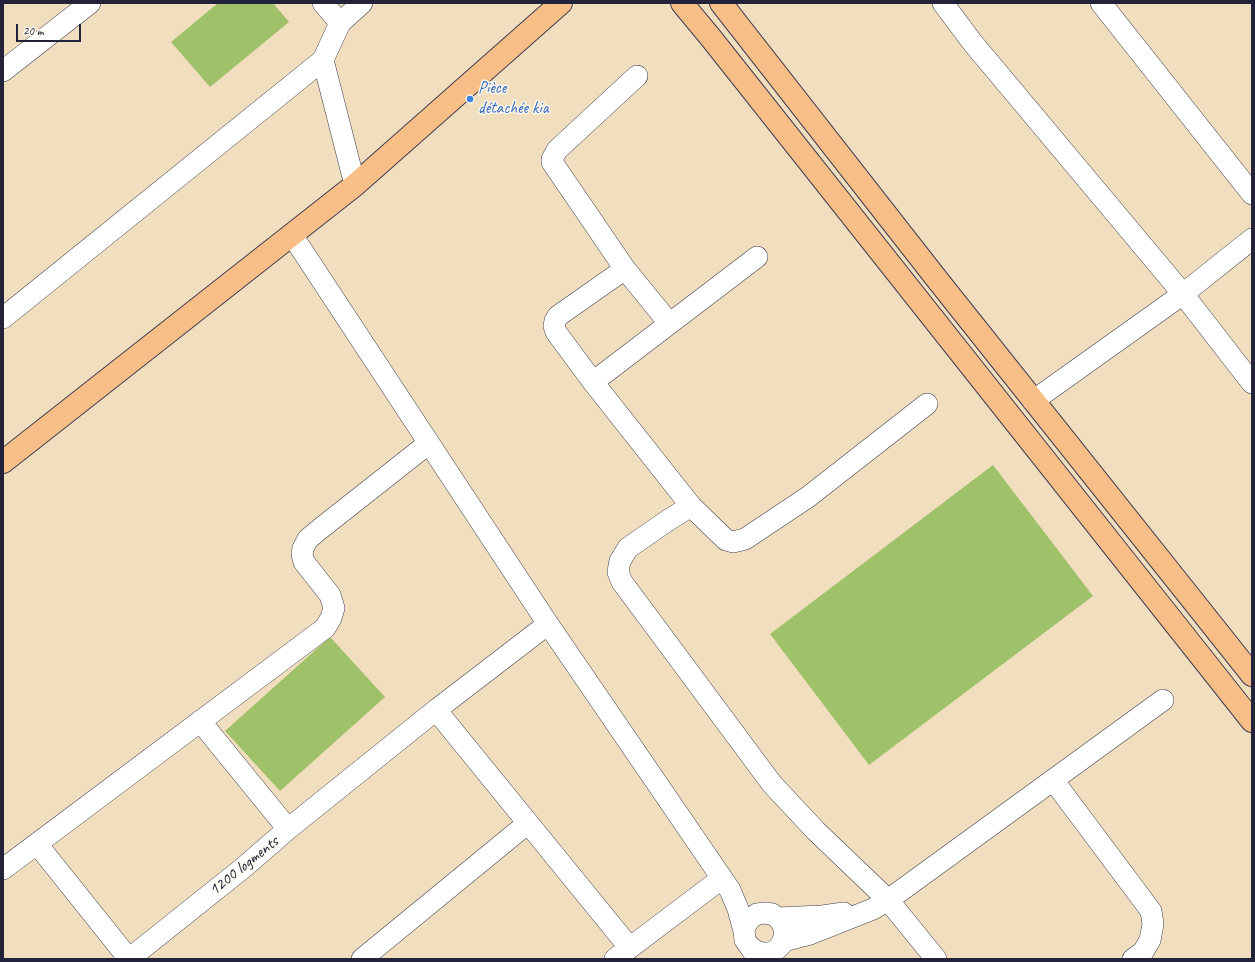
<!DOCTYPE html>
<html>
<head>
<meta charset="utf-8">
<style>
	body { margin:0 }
	#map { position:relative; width:1255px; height:962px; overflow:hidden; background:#f1debe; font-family:Caveat,sans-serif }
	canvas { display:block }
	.frame { position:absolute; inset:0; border:4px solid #22223b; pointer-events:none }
	.scale { position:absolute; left:16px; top:24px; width:65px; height:18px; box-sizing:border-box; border:2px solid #22223b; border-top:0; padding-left:5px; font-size:12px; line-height:14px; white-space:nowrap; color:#22223b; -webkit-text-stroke:3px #fbf7ec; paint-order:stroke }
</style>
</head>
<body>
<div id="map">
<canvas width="1255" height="962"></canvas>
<div class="frame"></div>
<div class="scale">20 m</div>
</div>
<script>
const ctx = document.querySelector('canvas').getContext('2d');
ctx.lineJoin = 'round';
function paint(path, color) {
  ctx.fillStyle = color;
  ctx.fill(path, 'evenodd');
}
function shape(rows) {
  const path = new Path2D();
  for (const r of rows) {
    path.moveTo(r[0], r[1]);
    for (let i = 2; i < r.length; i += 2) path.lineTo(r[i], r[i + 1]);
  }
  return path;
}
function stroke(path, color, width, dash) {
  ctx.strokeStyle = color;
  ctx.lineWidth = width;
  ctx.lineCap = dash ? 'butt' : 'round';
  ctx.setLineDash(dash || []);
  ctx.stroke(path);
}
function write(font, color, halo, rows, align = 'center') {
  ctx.font = font + ' Caveat,sans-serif';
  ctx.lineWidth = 3;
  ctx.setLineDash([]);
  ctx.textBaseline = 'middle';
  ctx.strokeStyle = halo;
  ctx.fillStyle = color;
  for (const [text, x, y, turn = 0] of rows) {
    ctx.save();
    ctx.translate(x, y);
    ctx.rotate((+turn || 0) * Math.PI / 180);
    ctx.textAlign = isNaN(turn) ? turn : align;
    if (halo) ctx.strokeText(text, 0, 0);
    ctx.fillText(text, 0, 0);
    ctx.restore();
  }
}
paint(shape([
	[218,3,273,3,289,22,210,87,171,42],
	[993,465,1093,596,869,765,770,634],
	[330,637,385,697,280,791,225,731]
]), '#9fc16a');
const minor = shape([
	[323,3,340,23,323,60,355,185],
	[943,3,972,42,1183,294,1252,383],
	[1101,3,1252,194],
	[340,23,362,3],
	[3,71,90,3],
	[637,76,557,150,552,159,552,162,625,269,669,323],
	[292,235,548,624,730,890,738,909,744,931],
	[625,269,558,316,555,321,554,326,556,332,593,382,691,506,667,521,628,548,620,561,619,566,618,572,622,582,772,784,816,831,888,900,936,959],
	[3,318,323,60],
	[593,382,757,257],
	[1033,401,1183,294,1252,239],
	[691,506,726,540,733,542,745,539,808,497,927,404],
	[436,710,629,947],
	[1053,780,1151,911,1153,924,1150,940,1143,952,1133,959],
	[288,829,436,710,548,624],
	[37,844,129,959],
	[3,869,325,628,331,618,334,608,330,595,304,562,302,554,303,548,308,539,320,529,429,443],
	[778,918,822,916,844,913],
	[783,941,810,934,873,909,888,900,1163,700],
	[750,947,756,951,763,953,770,953,776,950,781,945,785,935,784,929,782,923,778,918,772,914,765,913,757,914,751,918,746,924,744,931,745,940,750,947,758,959],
	[129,959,243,868,288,829,200,721],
	[362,959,528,823],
	[615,959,721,879]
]);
const major = shape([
	[682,3,711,38,1252,721],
	[721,3,936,278,1252,675],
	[3,462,355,185,561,3]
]);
stroke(minor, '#413e4f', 22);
stroke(major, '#413e4f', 24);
stroke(minor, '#fff', 21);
stroke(major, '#f7be87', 22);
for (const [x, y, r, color] of [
	[470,99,4,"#3f7fe0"]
]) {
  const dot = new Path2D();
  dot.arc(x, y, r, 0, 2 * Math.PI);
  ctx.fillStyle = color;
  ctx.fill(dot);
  stroke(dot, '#fbf7ec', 1.5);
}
write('17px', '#366cbe', '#fbf7ec', [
	["Pièce",478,89],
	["détachée kia",478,109]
], 'left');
write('17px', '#22223b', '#fbf7ec', [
	["1200 logments",244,866,-39]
]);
</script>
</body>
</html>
